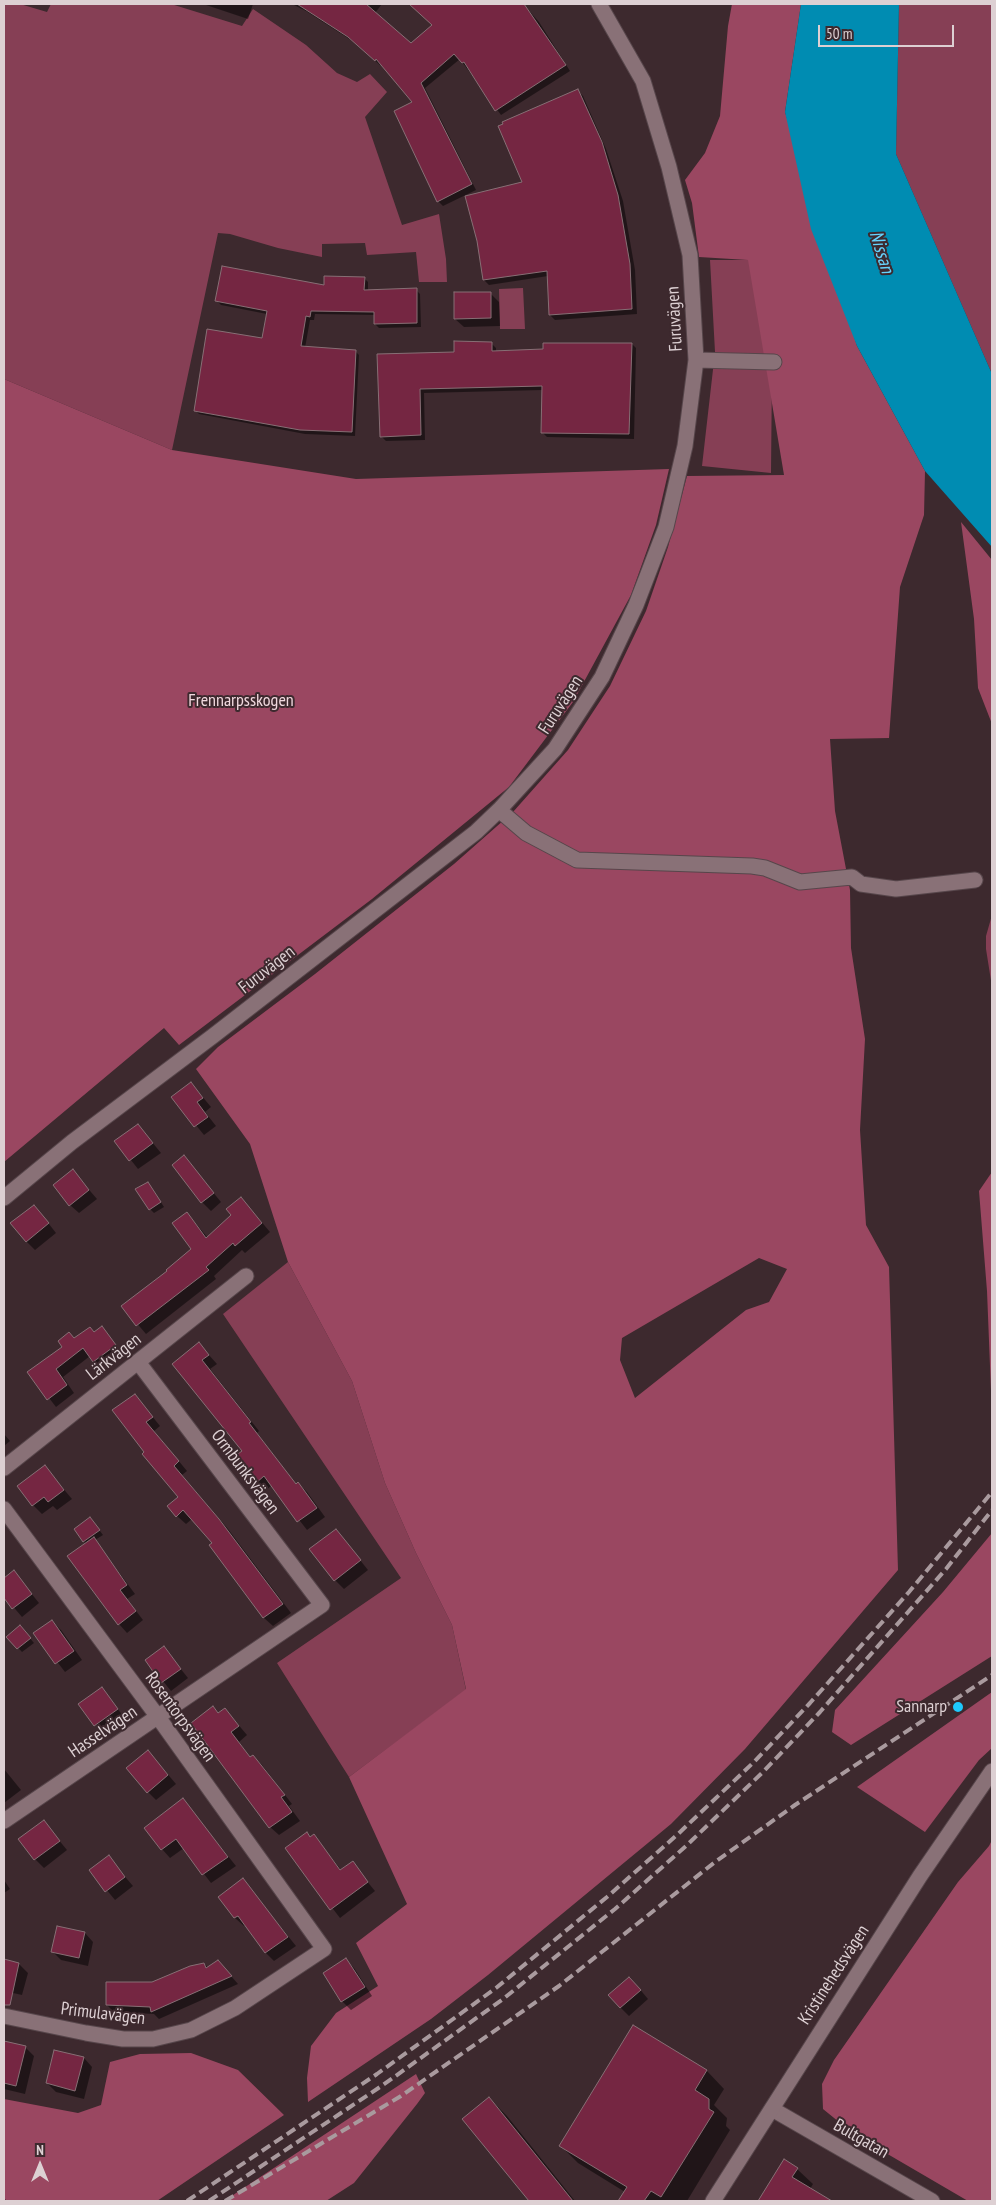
<!DOCTYPE html>
<html>
<head>
<meta charset="utf-8">
<style>
	body { margin:0 }
	#map { position:relative; width:996px; height:2205px; overflow:hidden; background:#3d292e; font-family:"PT Sans Narrow",sans-serif }
	canvas { display:block }
	.frame { position:absolute; inset:0; border:5px solid #ddd0d3; pointer-events:none }
	.north { position:absolute; left:15px; top:2140px; width:50px; height:50px; -webkit-text-stroke:4px #3d292e; paint-order:stroke; rotate:0deg; font-size:14px; font-weight:700; line-height:20px; text-align:center; color:#ddd0d3 }
	.north::after { content:''; display:block; margin:auto; width:18px; height:22px; background:#ddd0d3; clip-path:polygon(50% 0,100% 100%,50% 72%,0 100%) }
	.scale { position:absolute; left:818px; top:25px; width:136px; height:22px; box-sizing:border-box; border:2px solid #ddd0d3; border-top:0; padding-left:6px; font-size:15px; line-height:18px; white-space:nowrap; color:#ddd0d3; -webkit-text-stroke:4px #3d292e; paint-order:stroke }
</style>
</head>
<body>
<div id="map">
<canvas width="996" height="2205"></canvas>
<div class="frame"></div>
<div class="north">N</div>
<div class="scale">50 m</div>
</div>
<script>
const ctx = document.querySelector('canvas').getContext('2d');
ctx.lineJoin = 'round';
function paint(path, color) {
  ctx.fillStyle = color;
  ctx.fill(path, 'evenodd');
}
function shape(rows) {
  const path = new Path2D();
  for (const r of rows) {
    path.moveTo(r[0], r[1]);
    for (let i = 2; i < r.length; i += 2) path.lineTo(r[i], r[i + 1]);
  }
  return path;
}
function stroke(path, color, width, dash) {
  ctx.strokeStyle = color;
  ctx.lineWidth = width;
  ctx.lineCap = dash ? 'butt' : 'round';
  ctx.setLineDash(dash || []);
  ctx.stroke(path);
}
function write(font, color, halo, rows, align = 'center') {
  ctx.font = font + ' "PT Sans Narrow",sans-serif';
  ctx.lineWidth = 4;
  ctx.setLineDash([]);
  ctx.textBaseline = 'middle';
  ctx.strokeStyle = halo;
  ctx.fillStyle = color;
  for (const [text, x, y, turn = 0] of rows) {
    ctx.save();
    ctx.translate(x, y);
    ctx.rotate((+turn || 0) * Math.PI / 180);
    ctx.textAlign = isNaN(turn) ? turn : align;
    if (halo) ctx.strokeText(text, 0, 0);
    ctx.fillText(text, 0, 0);
    ctx.restore();
  }
}
paint(shape([
	[4,4,20,4,47,12,51,4,171,4,242,26,253,9,306,45,337,73,357,82,370,74,387,92,365,117,402,225,439,214,446,259,447,282,419,282,416,252,367,255,365,243,322,244,322,257,278,248,230,234,218,233,172,450,4,379],
	[899,4,992,4,992,374,896,154],
	[710,260,753,260,772,370,771,473,702,466,715,352],
	[523,288,525,329,500,329,499,289],
	[992,915,992,987,986,949,986,936],
	[288,1262,352,1381,385,1483,416,1553,452,1625,466,1690,349,1777,277,1663,401,1578,223,1314]
]), '#863f55');
paint(shape([
	[732,4,801,4,785,112,857,346,925,471,924,515,900,587,889,738,830,739,835,811,850,890,851,948,865,1039,860,1130,866,1225,889,1267,898,1570,745,1749,671,1824,488,1975,431,2019,308,2102,307,2078,311,2046,336,2013,378,1986,356,1943,407,1904,349,1777,466,1689,452,1625,416,1553,385,1483,352,1381,288,1262,250,1144,196,1069,218,1047,315,974,454,864,513,812,568,750,610,686,646,611,668,547,687,476,784,475,748,260,699,257,692,203,685,180,705,153,720,116,728,26],
	[759,1258,787,1269,769,1302,746,1310,635,1398,620,1360,622,1338],
	[4,379,172,450,356,479,669,469,656,525,631,595,573,702,509,787,372,899,179,1045,164,1028,4,1162],
	[961,522,992,560,992,724,978,688,974,619],
	[992,1172,992,1416,987,1291,979,1191],
	[992,1533,992,1656,851,1745,832,1732,835,1710,943,1592],
	[992,1692,992,1748,979,1760,925,1832,857,1787],
	[992,1840,992,2201,968,2201,855,2135,823,2109,822,2084,834,2060,958,1882,989,1846],
	[191,2053,238,2070,284,2115,157,2201,7,2201,4,2198,4,2099,78,2113,101,2105,110,2062,140,2054],
	[416,2074,425,2093,417,2104,354,2183,326,2201,224,2201]
]), '#9a4761');
paint(shape([
	[801,4,899,4,896,154,992,374,992,547,925,471,857,346,811,229,785,112]
]), '#008cb2');
paint(shape([
	[203,4,253,4,248,19],
	[292,4,382,4,375,13,411,44,434,25,411,4,523,4,539,22,570,71,501,115,460,59,425,88,476,190,443,206,438,201,414,102,382,64,380,65,354,42,306,11],
	[578,91,583,96,606,149,623,201,635,270,637,314,555,320,550,315,548,276,489,285,484,280,524,182],
	[364,278,368,282,368,291,416,290,420,294,421,327,379,328,375,324,375,315,315,314,314,320,310,320,305,348,355,351,359,355,355,436,305,434,199,414,195,410,263,340,267,314,221,305,217,301,325,286],
	[490,293,499,302,500,326,464,327,455,319],
	[491,343,496,348,496,352,632,344,636,348,634,439,547,437,542,432,543,390,424,393,425,440,386,441,381,436,379,356,456,353],
	[191,1083,211,1107,205,1112,216,1126,204,1135,173,1097],
	[138,1125,161,1153,138,1169,116,1141],
	[184,1157,221,1202,211,1211,202,1202],
	[73,1171,97,1199,79,1213,70,1205],
	[151,1187,164,1207,154,1213,150,1209],
	[249,1207,270,1232,245,1253,242,1250,214,1276,216,1279,146,1334,123,1307,169,1272,193,1249,187,1213,208,1238],
	[42,1215,56,1233,35,1250,26,1241],
	[101,1327,123,1354,102,1369,90,1356,63,1377,74,1393,56,1407,29,1372,74,1340,94,1333],
	[199,1344,217,1364,210,1369,259,1431,257,1433,297,1485,298,1483,307,1492,325,1517,307,1530,272,1485,265,1491,257,1482,244,1451,173,1364],
	[135,1395,160,1426,154,1431,187,1471,182,1475,228,1529,291,1613,273,1626,264,1618,211,1546,214,1543,192,1519,186,1524,177,1516,179,1497,146,1452],
	[4,1434,10,1441,4,1446],
	[45,1467,72,1499,57,1510,53,1506,42,1514,33,1505],
	[94,1523,103,1535,95,1540,135,1594,127,1599,143,1620,127,1633,119,1624,84,1541],
	[336,1530,368,1570,344,1589,335,1580],
	[14,1572,39,1603,22,1617,4,1596,4,1580],
	[52,1621,61,1630,82,1660,65,1672,35,1633],
	[24,1631,34,1643,22,1652,8,1637],
	[164,1648,188,1678,171,1691,146,1660],
	[101,1689,125,1718,104,1734,80,1705],
	[225,1709,247,1735,239,1742,251,1758,253,1756,262,1765,292,1804,289,1806,300,1821,279,1835,270,1827,219,1714],
	[148,1751,176,1784,156,1800,148,1792],
	[4,1769,21,1790,4,1803],
	[183,1800,236,1866,211,1883,184,1848,170,1858,162,1849],
	[44,1822,67,1850,44,1868,35,1859],
	[314,1836,342,1871,352,1863,375,1891,340,1918,286,1848],
	[108,1857,133,1886,115,1900,91,1871],
	[4,1880,10,1889,4,1893],
	[243,1880,296,1946,274,1961,265,1952,246,1925,244,1926,235,1918,220,1897],
	[85,1933,93,1942,88,1966,61,1960,53,1952],
	[346,1960,354,1968,372,1996,351,2010,342,2001],
	[4,1961,19,1964,28,1973,22,1995,4,1991],
	[218,1961,238,1984,159,2019,154,2014,114,2012,107,2005,152,1984,204,1964,209,1968],
	[638,1987,648,1999,629,2016,620,2007],
	[633,2027,707,2071,724,2089,714,2105,727,2118,726,2126,730,2130,687,2201,619,2201,625,2192,578,2163,561,2146],
	[4,2042,25,2047,34,2056,25,2094,4,2089],
	[84,2058,92,2067,84,2099,56,2092,47,2083],
	[489,2098,507,2116,575,2201,530,2201,464,2119],
	[785,2161,797,2169,813,2184,810,2189,830,2201,760,2201]
]), '#0007');
const building = shape([
	[297,4,366,4,411,43,432,25,409,4,524,4,566,65,495,111,464,62,462,63,454,54,421,83,472,184,437,202,394,111,412,102,376,59,375,61,348,37,297,4],
	[578,89,602,142,618,195,630,264,632,309,549,315,547,271,483,280,477,241,465,196,522,182,498,126,503,124,502,122,578,89],
	[222,266,324,285,324,276,365,277,364,290,417,288,417,323,374,324,374,312,311,311,310,317,306,316,301,346,356,350,352,432,300,430,194,411,207,329,262,338,267,311,215,301,222,266],
	[454,292,491,292,491,318,454,319,454,292],
	[454,341,492,342,492,351,543,349,543,343,632,343,629,434,541,433,542,386,420,389,421,435,380,437,377,354,454,352,454,341],
	[191,1082,203,1098,197,1102,208,1117,194,1127,171,1097,191,1082],
	[138,1124,153,1143,129,1161,114,1141,138,1124],
	[184,1155,214,1193,201,1203,172,1165,184,1155],
	[73,1169,89,1190,69,1206,53,1185,73,1169],
	[148,1182,161,1202,149,1210,135,1189,148,1182],
	[241,1197,262,1223,235,1246,233,1243,206,1267,209,1270,136,1326,121,1306,167,1271,166,1270,191,1249,172,1223,187,1212,206,1238,231,1215,226,1209,241,1197],
	[34,1205,49,1223,26,1242,10,1223,34,1205],
	[102,1326,116,1345,93,1362,83,1348,56,1369,67,1385,47,1400,27,1372,62,1347,58,1341,69,1332,74,1338,90,1327,94,1332,102,1326],
	[199,1342,209,1355,202,1360,251,1422,249,1423,296,1484,298,1482,317,1508,297,1522,264,1476,256,1483,235,1456,242,1451,172,1364,199,1342],
	[135,1394,153,1417,146,1422,179,1461,174,1466,219,1519,283,1604,263,1618,209,1545,212,1543,183,1510,176,1517,167,1506,178,1497,142,1454,144,1452,112,1410,135,1394],
	[45,1465,64,1490,48,1502,44,1497,32,1506,17,1486,45,1465],
	[90,1517,100,1530,83,1542,74,1529,90,1517],
	[336,1529,361,1560,334,1581,309,1549,336,1529],
	[94,1537,127,1585,120,1590,136,1611,118,1625,67,1556,94,1537],
	[14,1570,32,1594,12,1609,4,1598,4,1578,14,1570],
	[52,1620,74,1651,55,1664,33,1633,52,1620],
	[20,1625,31,1638,17,1649,6,1637,20,1625],
	[164,1646,181,1669,161,1683,145,1660,164,1646],
	[102,1687,118,1709,94,1726,78,1704,102,1687],
	[213,1706,218,1713,225,1708,239,1726,231,1732,250,1757,253,1755,285,1795,281,1797,292,1812,269,1828,191,1723,213,1706],
	[148,1750,168,1775,147,1793,126,1768,148,1750],
	[183,1798,228,1857,202,1875,176,1839,161,1850,144,1828,183,1798],
	[44,1820,60,1841,34,1860,18,1839,44,1820],
	[307,1832,310,1837,314,1834,340,1870,353,1861,368,1882,330,1910,285,1848,307,1832],
	[109,1855,125,1877,105,1892,89,1870,109,1855],
	[243,1878,288,1937,265,1953,238,1916,234,1918,218,1897,243,1878],
	[57,1926,85,1932,79,1958,51,1952,57,1926],
	[346,1958,365,1987,341,2002,323,1973,346,1958],
	[4,1959,19,1963,10,2005,4,2005,4,1959],
	[218,1960,232,1976,151,2012,150,2007,106,2005,106,1982,152,1982,190,1966,204,1963,206,1968,218,1960],
	[629,1977,641,1990,620,2008,608,1995,629,1977],
	[633,2025,707,2070,695,2090,709,2099,709,2109,714,2112,661,2197,651,2191,644,2201,618,2201,627,2187,559,2146,633,2025],
	[4,2041,26,2046,16,2086,4,2083,4,2041],
	[54,2050,84,2057,75,2091,46,2083,54,2050],
	[489,2097,573,2201,529,2201,462,2119,489,2097],
	[784,2159,798,2168,792,2177,832,2201,758,2201,784,2159]
]);
paint(building, '#752642');
stroke(building, '#876f75', 1);
const minor = shape([
	[696,360,774,362],
	[499,810,526,833,577,860,752,866,765,868,800,882,852,877,861,884,896,889,975,880],
	[4,1198,72,1142,213,1036,476,832,499,810,555,749,602,677,636,605,666,527,685,446,696,360,690,255,669,167,643,81,599,4],
	[4,1468,246,1276],
	[4,1509,158,1717,324,1949,235,2008,191,2030,153,2039,123,2039,86,2033,4,2016],
	[4,1821,322,1605,138,1362],
	[772,2109,932,2201]
]);
const tertiary = shape([
	[713,2201,920,1876,992,1771]
]);
stroke(minor, '#57464b', 17);
stroke(tertiary, '#57464b', 17);
stroke(minor, '#897177', 15);
stroke(tertiary, '#897177', 15);
stroke(shape([
	[187,2201,377,2074,496,1988,607,1897,678,1834,755,1761,810,1703,909,1592,992,1492],
	[209,2201,383,2085,503,1999,615,1909,686,1846,764,1771,820,1712,946,1569,992,1510],
	[225,2201,401,2096,559,1986,715,1862,795,1805,992,1675]
]), '#a99a9e', 4, [10, 5]);
for (const [x, y, r, color] of [
	[958,1707,6,"#1ec9fd"]
]) {
  const dot = new Path2D();
  dot.arc(x, y, r, 0, 2 * Math.PI);
  ctx.fillStyle = color;
  ctx.fill(dot);
  stroke(dot, '#3d292e', 2);
}
write('18px', '#ddd0d3', '#3d292e', [
	["Furuvägen",675,319,-93],
	["Furuvägen",561,705,-57],
	["Furuvägen",267,970,-38],
	["Lärkvägen",114,1357,-38],
	["Ormbunksvägen",245,1472,53],
	["Rosentorpsvägen",180,1717,54],
	["Hasselvägen",103,1732,-34],
	["Kristinehedsvägen",834,1975,-57],
	["Primulavägen",103,2014,7],
	["Bultgatan",861,2139,30]
]);
write('18px', '#f1d8de', '#3d292e', [
	["Frennarpsskogen",241,701]
]);
write('18px', '#ddd0d3', '#3d292e', [
	["Sannarp",947,1707]
], 'right');
write('italic 19px', '#66d3fc', '#3d292e', [
	["Nissan",881,252,73]
]);
</script>
</body>
</html>
